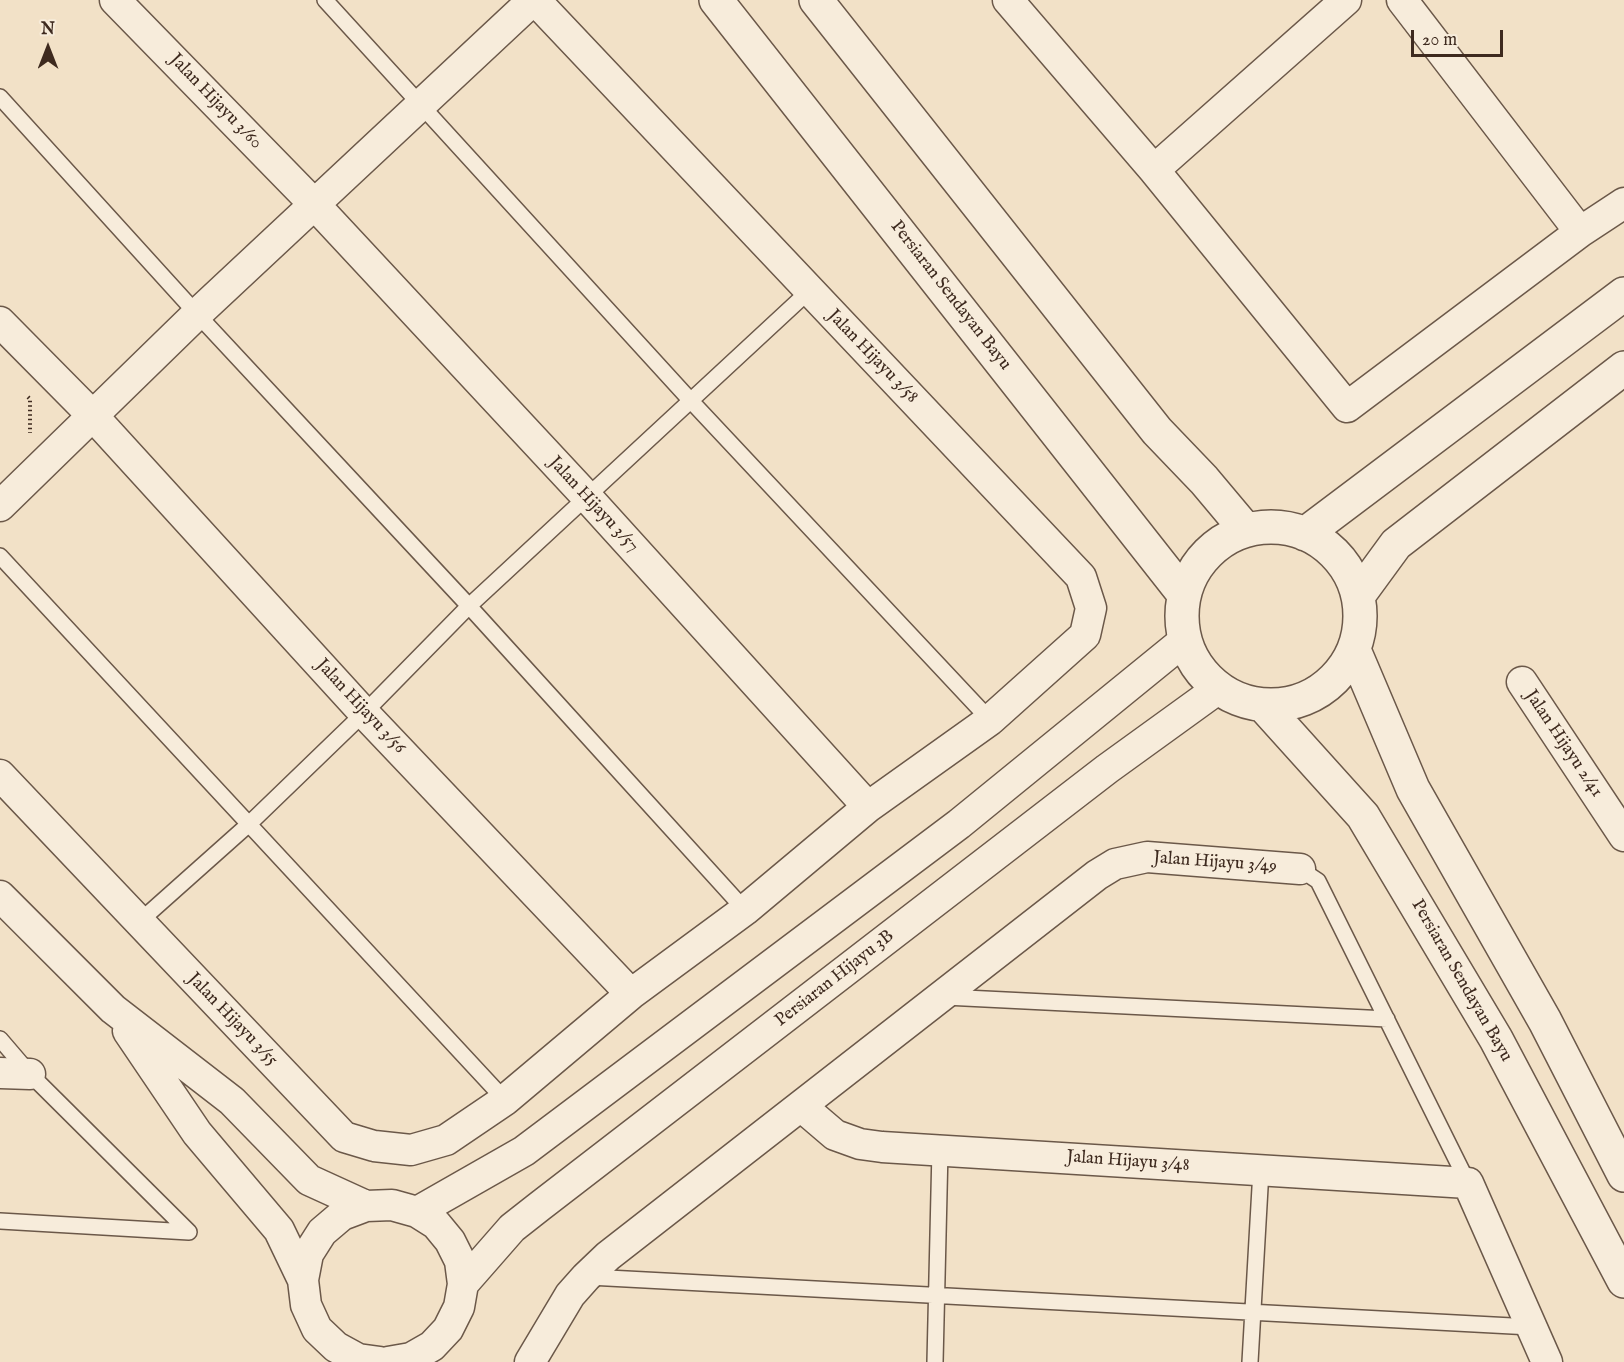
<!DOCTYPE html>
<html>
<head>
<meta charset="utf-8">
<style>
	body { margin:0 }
	#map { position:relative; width:1624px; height:1362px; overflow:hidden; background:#f2e1c7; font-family:"IM FELL English",serif }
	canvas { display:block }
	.north { position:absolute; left:18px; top:18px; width:60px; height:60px; -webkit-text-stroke:4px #f7ecdb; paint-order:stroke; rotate:0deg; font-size:16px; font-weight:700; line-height:24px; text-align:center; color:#3e2a1f }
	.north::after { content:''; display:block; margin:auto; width:21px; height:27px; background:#3e2a1f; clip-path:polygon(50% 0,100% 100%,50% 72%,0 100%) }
	.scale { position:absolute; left:1411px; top:30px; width:92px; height:27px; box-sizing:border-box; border:3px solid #3e2a1f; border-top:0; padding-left:8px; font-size:18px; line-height:21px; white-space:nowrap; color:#3e2a1f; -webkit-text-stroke:4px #f7ecdb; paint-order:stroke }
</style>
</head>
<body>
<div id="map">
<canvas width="1624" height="1362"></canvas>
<div class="north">N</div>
<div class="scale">20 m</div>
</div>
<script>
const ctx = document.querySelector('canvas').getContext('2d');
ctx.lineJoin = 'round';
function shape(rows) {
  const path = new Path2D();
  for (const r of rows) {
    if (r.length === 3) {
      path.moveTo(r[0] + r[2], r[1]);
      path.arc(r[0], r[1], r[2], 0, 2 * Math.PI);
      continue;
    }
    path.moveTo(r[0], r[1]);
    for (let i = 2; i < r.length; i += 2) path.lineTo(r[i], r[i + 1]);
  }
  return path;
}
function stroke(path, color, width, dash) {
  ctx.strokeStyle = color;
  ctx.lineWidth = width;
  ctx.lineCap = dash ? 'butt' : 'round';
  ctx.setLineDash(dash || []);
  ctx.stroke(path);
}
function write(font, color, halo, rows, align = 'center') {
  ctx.font = font + ' "IM FELL English",serif';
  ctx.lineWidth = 4.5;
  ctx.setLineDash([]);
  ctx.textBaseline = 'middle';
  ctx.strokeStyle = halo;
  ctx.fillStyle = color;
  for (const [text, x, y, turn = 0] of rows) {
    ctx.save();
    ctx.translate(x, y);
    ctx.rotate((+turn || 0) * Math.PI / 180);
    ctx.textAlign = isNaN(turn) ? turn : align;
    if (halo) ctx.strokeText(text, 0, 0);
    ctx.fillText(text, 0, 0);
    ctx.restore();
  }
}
const service = shape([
	[325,0,691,401,990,720],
	[0,97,197,314,469,606,745,910],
	[0,556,505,1100],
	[1300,869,1318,881,1468,1183],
	[139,922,249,824,364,713,469,606,809,291],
	[945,997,1387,1019],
	[0,1039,30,1074,189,1232],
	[0,1221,189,1232],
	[589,1277,1531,1327],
	[935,1362,940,1150],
	[1250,1362,1261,1170]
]);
const minor = shape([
	[115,0,315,205,587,497,868,807],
	[1008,0,1154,170,1347,407,1580,232,1624,203],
	[1402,0,1580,232],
	[1154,170,1346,0],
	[0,322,93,416,364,713,631,994],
	[0,506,197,314,533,0],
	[1522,682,1624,836],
	[0,775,344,1137,374,1146,411,1150,446,1140,505,1100,631,994,745,910,868,807,990,720,1085,635,1091,608,1081,577,535,0],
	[0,896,113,1009,232,1101,309,1180,366,1206],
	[128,1031,197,1133,279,1230,303,1280],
	[0,1073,30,1074],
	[801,1106,835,1135,860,1144,882,1147,1468,1183,1547,1362],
	[417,1212,524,1151,959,824,1185,640],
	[463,1284,512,1228,540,1206,1107,769,1219,688],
	[380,1362,358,1359,336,1347,317,1329,306,1305,303,1280,308,1254,322,1232,342,1215,366,1206,392,1205,417,1212,436,1224,450,1241,460,1261,463,1284,459,1307,448,1329,432,1346,411,1358,388,1362],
	[530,1362,570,1295,586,1277,608,1256,1097,875,1115,864,1147,857,1300,869]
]);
const tertiary = shape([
	[716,0,1183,593],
	[816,0,1157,431,1204,480,1246,530],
	[1271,616,89],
	[1305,534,1624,294],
	[1358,596,1396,544,1624,368],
	[1354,650,1413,789,1545,1021,1624,1175],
	[1263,705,1363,816,1496,1039,1624,1281]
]);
stroke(service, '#6b5849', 18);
stroke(minor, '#6b5849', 33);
stroke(tertiary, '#6b5849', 36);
stroke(shape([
	[28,397,30,399,30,433]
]), '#3e2a1f', 4, [1.5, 3]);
stroke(service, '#f7ecdb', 15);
stroke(minor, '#f7ecdb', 30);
stroke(tertiary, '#f7ecdb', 33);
write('18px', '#3e2a1f', '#f7ecdb', [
	["Jalan Hijayu 3/60",215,102,46],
	["Persiaran Sendayan Bayu",950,296,52],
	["Jalan Hijayu 3/58",872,357,46],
	["Jalan Hijayu 3/57",593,505,47],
	["Jalan Hijayu 3/56",360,707,47],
	["Jalan Hijayu 2/41",1563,744,56],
	["Jalan Hijayu 3/49",1215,863,4],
	["Persiaran Hijayu 3B",835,979,-38],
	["Persiaran Sendayan Bayu",1461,981,60],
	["Jalan Hijayu 3/55",232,1020,46],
	["Jalan Hijayu 3/48",1128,1162,4]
]);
</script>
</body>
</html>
